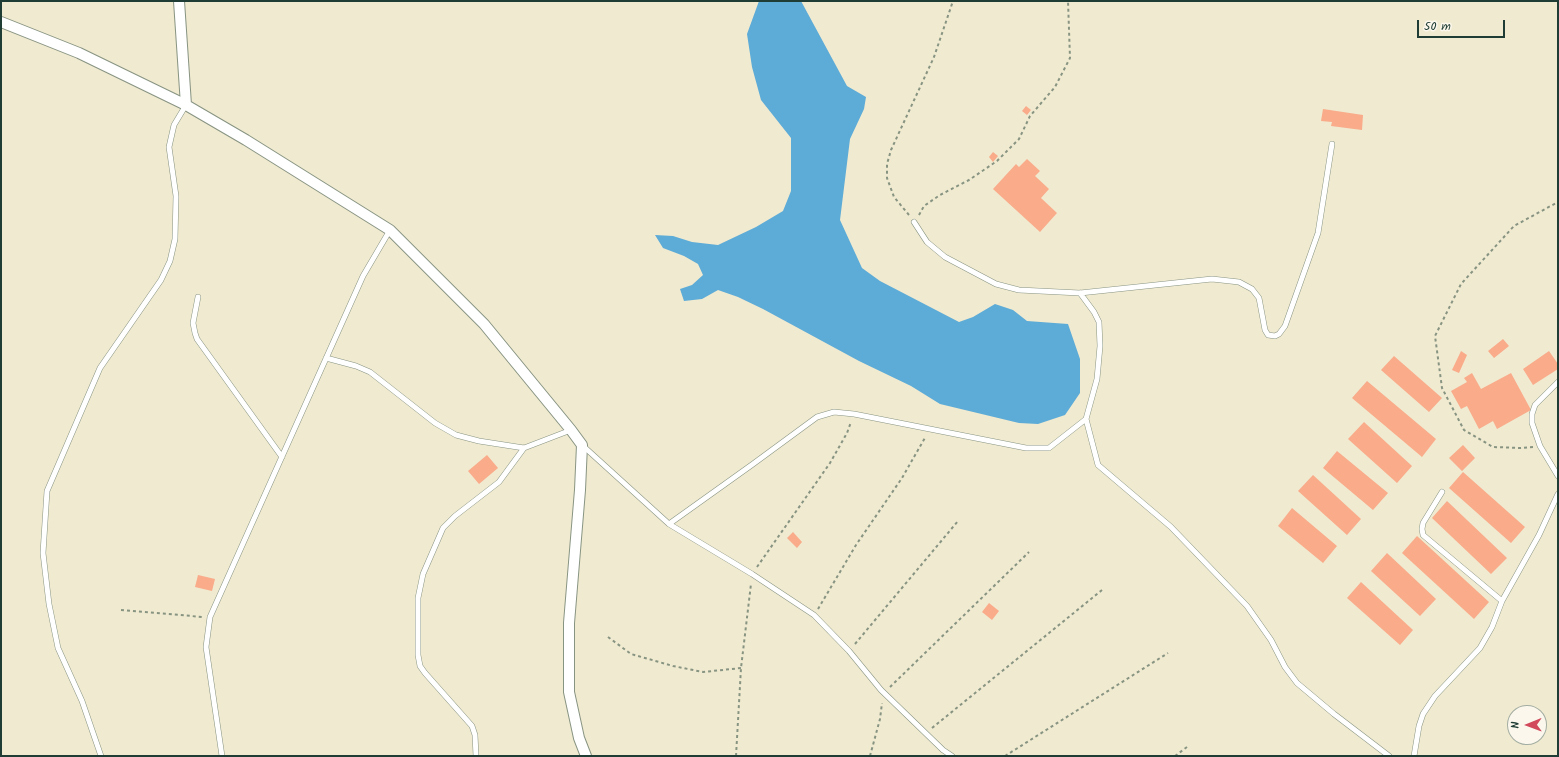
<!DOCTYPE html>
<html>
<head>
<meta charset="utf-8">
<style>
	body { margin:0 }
	#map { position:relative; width:1559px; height:757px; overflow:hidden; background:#f0ead0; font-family:Kalam,sans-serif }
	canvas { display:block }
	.frame { position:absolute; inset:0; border:2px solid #1f3d34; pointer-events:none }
	.north { position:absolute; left:1507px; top:705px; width:40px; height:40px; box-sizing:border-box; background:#fbf7ec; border:1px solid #a3ada2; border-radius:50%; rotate:269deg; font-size:11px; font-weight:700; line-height:16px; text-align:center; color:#1f3d34 }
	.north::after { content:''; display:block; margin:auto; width:14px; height:18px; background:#d1495b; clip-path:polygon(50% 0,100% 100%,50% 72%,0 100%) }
	.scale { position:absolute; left:1417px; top:20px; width:88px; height:18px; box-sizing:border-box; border:2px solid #1f3d34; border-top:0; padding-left:5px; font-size:12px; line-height:14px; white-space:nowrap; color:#1f3d34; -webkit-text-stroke:3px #fbf7ec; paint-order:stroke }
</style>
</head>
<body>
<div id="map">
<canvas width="1559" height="757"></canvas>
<div class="frame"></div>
<div class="north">N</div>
<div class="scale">50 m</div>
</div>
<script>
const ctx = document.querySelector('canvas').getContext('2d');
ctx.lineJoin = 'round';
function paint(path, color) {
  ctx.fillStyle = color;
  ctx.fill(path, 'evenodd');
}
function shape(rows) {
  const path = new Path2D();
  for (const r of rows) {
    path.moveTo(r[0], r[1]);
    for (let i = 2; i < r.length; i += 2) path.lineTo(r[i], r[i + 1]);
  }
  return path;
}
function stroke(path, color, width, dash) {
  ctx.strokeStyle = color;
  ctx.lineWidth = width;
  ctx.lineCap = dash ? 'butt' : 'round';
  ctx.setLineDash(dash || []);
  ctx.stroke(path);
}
paint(shape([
	[759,1,801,1,847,86,866,97,864,109,850,139,840,220,862,268,880,281,959,322,973,317,995,304,1013,310,1027,321,1068,324,1080,359,1080,393,1065,415,1038,424,1019,423,940,404,911,386,859,361,763,309,738,297,718,290,702,299,684,301,680,289,692,285,703,275,698,264,684,256,663,248,655,235,673,236,692,242,718,245,756,227,783,211,791,191,791,138,761,100,752,67,747,34]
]), '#5dabd7');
paint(shape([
	[1026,106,1031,110,1027,115,1022,111],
	[1323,109,1363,115,1362,130,1331,126,1332,122,1321,121],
	[993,152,998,156,993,162,989,157],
	[1027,159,1040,171,1035,176,1049,189,1041,198,1057,213,1040,232,993,189,1016,164,1019,167],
	[1503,339,1509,346,1494,358,1488,351],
	[1461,351,1467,355,1459,373,1452,370],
	[1549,351,1558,364,1558,369,1533,385,1523,369],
	[1394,356,1442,398,1429,412,1381,370],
	[1472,373,1481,389,1511,373,1531,410,1497,429,1493,421,1479,429,1467,406,1461,409,1451,391,1467,382,1464,378],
	[1367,381,1436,439,1422,457,1352,398],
	[1364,422,1412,466,1397,483,1348,439],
	[1463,445,1475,458,1462,471,1449,458],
	[1337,451,1388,493,1373,510,1323,468],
	[487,455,498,468,479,484,468,471],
	[1463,472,1525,527,1511,543,1449,488],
	[1313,475,1361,519,1347,535,1298,491],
	[1447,501,1507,558,1491,574,1432,518],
	[1292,508,1337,546,1323,563,1278,526],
	[793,532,802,542,797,548,787,538],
	[1417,536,1489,602,1474,619,1402,553],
	[1387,553,1436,599,1420,616,1371,571],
	[198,575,215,579,212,591,195,587],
	[1361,582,1413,630,1400,645,1347,598],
	[989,603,999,611,992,620,982,612]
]), '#f9ab8a');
const service = shape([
	[914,222,927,242,945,257,996,284,1019,290,1080,293,1212,279,1239,282,1252,289,1259,298,1265,330,1268,335,1275,336,1279,334,1285,326,1318,233,1332,144],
	[1080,293,1094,312,1099,322,1100,346,1097,379,1086,419,1098,465,1171,527,1247,606,1271,640,1285,667,1297,683,1334,714,1389,756],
	[198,297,193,323,195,333,197,339,282,457],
	[326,358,356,366,370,372,435,423,456,435,479,441,524,448,571,430],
	[1558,382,1535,405,1532,414,1532,423,1540,446,1558,476],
	[582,445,669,524,752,574,814,615,849,651,881,690,943,750,952,756],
	[1442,492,1423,523,1422,529,1423,535,1502,601],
	[669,524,753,464,817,417,834,412,854,414,1026,448,1049,448,1086,419],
	[101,756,82,701,58,648,49,604,43,553,47,491,100,368,161,280,170,261,175,239,176,196,169,147,174,125,186,105],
	[222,756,206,647,210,617,363,276,390,230],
	[476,756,475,735,472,726,425,673,420,666,418,655,418,598,423,574,443,528,455,516,499,482,524,448],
	[1414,756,1419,726,1423,714,1435,696,1480,648,1492,627,1502,601,1539,535,1558,494]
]);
const minor = shape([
	[179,1,186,105],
	[1,22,79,53,186,105,246,140,390,230,484,324,571,430,582,445,580,490,569,623,569,692,579,738,586,756]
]);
stroke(service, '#889482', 6);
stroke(minor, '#889482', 12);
stroke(shape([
	[909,215,894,197,887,178,887,164,891,150,934,57,953,1],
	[919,215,924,206,940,195,969,180,997,161,1019,139,1030,116,1055,87,1070,58,1068,1],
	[1533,447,1520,448,1493,447,1464,430,1442,388,1435,336,1461,284,1514,226,1558,202],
	[757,567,830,463,847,433,851,422],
	[818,609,856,545,902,478,926,436],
	[121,610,203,617],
	[608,637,631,654,673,666,703,672,741,668],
	[855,644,958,521],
	[890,687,1029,552],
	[932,728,1102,590],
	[736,756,741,668,751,584],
	[870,756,880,719,882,703],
	[1005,756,1168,653],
	[1175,756,1187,747]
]), '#889482', 2, [3, 3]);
stroke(service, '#fff', 5);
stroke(minor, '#fff', 10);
</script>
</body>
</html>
